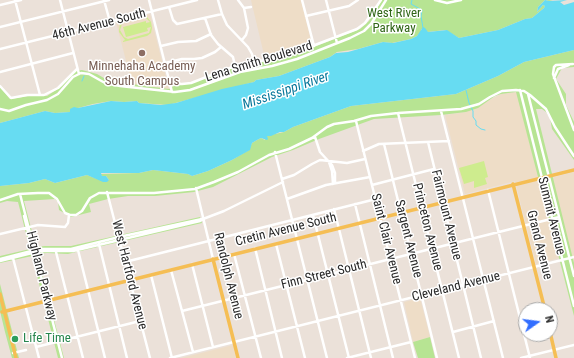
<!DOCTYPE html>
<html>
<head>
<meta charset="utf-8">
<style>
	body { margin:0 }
	#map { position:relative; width:574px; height:358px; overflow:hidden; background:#ebe1d9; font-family:"Roboto Condensed",sans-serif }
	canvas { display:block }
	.north { position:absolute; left:518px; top:302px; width:40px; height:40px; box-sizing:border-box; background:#fff; border:1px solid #a9a9a9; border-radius:50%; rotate:76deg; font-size:11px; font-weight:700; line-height:16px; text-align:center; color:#282828 }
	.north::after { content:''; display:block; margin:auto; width:14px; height:18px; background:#326eff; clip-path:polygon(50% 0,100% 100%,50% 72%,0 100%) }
</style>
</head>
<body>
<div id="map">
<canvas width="574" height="358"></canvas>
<div class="north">N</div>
</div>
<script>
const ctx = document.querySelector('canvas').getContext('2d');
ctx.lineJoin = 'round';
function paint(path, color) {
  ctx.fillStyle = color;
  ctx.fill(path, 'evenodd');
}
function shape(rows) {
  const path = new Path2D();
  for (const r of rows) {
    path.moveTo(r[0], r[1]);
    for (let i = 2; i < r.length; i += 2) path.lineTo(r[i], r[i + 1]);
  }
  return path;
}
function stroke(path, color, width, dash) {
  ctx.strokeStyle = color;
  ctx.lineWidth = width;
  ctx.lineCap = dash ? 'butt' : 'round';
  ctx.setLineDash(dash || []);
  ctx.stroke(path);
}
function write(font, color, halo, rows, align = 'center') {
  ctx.font = font + ' "Roboto Condensed",sans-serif';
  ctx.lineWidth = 3;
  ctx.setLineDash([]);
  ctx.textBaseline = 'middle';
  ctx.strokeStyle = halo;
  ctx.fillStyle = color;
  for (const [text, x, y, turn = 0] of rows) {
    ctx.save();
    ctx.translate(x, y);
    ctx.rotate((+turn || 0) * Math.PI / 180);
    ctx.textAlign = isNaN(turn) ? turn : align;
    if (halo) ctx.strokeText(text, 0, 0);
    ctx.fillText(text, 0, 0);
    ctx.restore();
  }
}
paint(shape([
	[251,0,301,0,312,45,290,54,265,59],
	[150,14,169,89,132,84,116,22],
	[517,92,539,181,574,172,574,263,572,255,536,264,515,181,465,194,445,115,466,112,501,94],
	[420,298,430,337,413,342,404,302],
	[233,345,236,358,181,358]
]), '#eeddc7');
paint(shape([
	[382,0,553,0,549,1,545,0,538,7,537,12,543,5,545,6,544,8,532,18,525,19,498,30,459,38,445,30,428,32,421,29,421,32,417,36,411,39,392,43,383,42,358,49,337,52,330,57,279,76,256,80,254,82,168,105,139,103,137,101,124,102,111,101,93,104,78,108,70,112,55,113,45,111,0,123,0,87,10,99,29,96,47,96,62,86,75,71,82,70,97,74,109,81,169,89,172,88,172,85,182,85,236,67,296,54,360,29,369,21],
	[574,50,574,67,562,68,556,79,566,94,566,105,574,122,574,160,552,129,550,118,546,112,542,109,536,109,574,263,574,316,516,92,501,94,495,96,478,108,466,112,441,115,374,119,319,139,293,150,272,157,213,187,194,192,155,196,128,196,108,199,89,204,91,212,71,217,59,210,58,202,55,199,24,201,36,247,45,246,71,246,200,217,202,223,76,252,68,254,47,253,37,254,64,358,58,358,32,256,0,263,0,256,30,249,18,202,7,201,0,203,0,186,29,183,45,179,55,183,87,175,97,179,109,180,106,176,102,176,100,174,139,173,153,170,188,174,192,176,208,171,232,160,249,150,252,143,257,140,261,138,265,140,266,136,284,132,293,127,351,106,456,94,498,76,524,62],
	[0,284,19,358,12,358,5,332,0,311],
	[430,337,435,358,418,358,413,342]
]), '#b7e493');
paint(shape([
	[142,16,147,17,151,22,152,28,151,33,147,36,123,42,123,41,125,40,119,32,120,23,124,20],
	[142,17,146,18,150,22,146,23,146,21,123,27,126,37,148,31,147,28,151,27,149,33,128,39,124,37,120,30,122,24,124,22],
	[484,161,488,177,485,178,487,184,474,188,474,181,464,184,459,168]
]), '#ceec8e');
paint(shape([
	[545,0,549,1,567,0,560,2,564,5,574,2,574,50,524,62,498,76,456,94,351,106,293,127,284,132,280,132,271,136,267,136,268,139,267,140,261,138,257,140,252,143,250,150,232,160,208,171,192,176,188,174,153,170,139,173,101,173,102,176,106,176,109,180,107,182,103,182,87,175,55,183,45,179,29,183,0,186,0,123,45,111,55,113,70,112,70,109,74,107,78,108,111,101,124,102,137,101,139,103,161,105,176,103,222,89,254,82,256,80,279,76,330,57,336,53,348,52,383,42,393,43,411,39,417,36,423,27,425,28,428,32,447,30,459,38,498,30,525,19,532,18,544,8,545,6,543,5,537,12,538,7]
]), '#67dcf2');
stroke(shape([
	[412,0,411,4,422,10,421,16,423,28],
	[82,81,84,76],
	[466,90,469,103,473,111,473,117,476,121,476,125,481,129,485,130]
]), '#67dcf2', 1);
stroke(shape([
	[15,0,40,95],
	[60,0,79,74],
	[104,0,110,22],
	[149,0,172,92],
	[218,0,222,14,227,25,248,47,252,54,254,63],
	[238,0,244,8,248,28,246,35,242,40],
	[302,0,314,46],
	[326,0,337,43],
	[435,0,447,3,461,0],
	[0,5,21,0],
	[169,7,173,20,177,24,222,14],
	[244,8,251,7],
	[306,16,349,6,358,0],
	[205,18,211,35,218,44,233,57,235,66],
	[0,27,109,0],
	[161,46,178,42,196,41,211,34],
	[0,49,197,0],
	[165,63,182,59,194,59,202,58,215,52,221,47],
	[573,64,556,65,554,67,553,74,574,130],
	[0,72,73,53],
	[554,78,558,69,569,65],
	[170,84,182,84,191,83,235,66,286,56,357,29,365,23,381,0],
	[0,86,11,98,27,95,44,95,58,88,77,69],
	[520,90,574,306],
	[528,94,574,276],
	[0,109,9,111,26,105,47,100,58,94,73,77,81,73,89,74,105,83,120,86,175,92,190,90,240,72,272,66,297,59,350,38,364,31,371,24,386,0],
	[441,111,503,358],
	[398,113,459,358],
	[356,121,415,358],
	[315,137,320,152,332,165,335,173,335,183],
	[428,142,481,358],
	[384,144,437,358],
	[363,151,379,144,449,141],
	[275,152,327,358],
	[329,162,332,171,333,184],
	[282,179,294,175,312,164,320,160,347,163,365,159],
	[372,185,434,169],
	[196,188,213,259],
	[488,190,530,358],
	[107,192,150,358],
	[20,194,62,358],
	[287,199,326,185,370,177],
	[0,200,18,194,38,193,49,193,57,199,65,213,70,215,76,215,82,211,90,198,99,193,154,193,195,189,214,182,238,172,269,155,289,149,312,138,327,127,334,124,354,121,371,116,398,113,461,109,479,104,490,97,502,91,516,90,524,91,530,95,546,109,555,127,574,156],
	[355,204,393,358],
	[334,209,371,358],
	[313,215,349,358],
	[24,216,30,240],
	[0,234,38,225,65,227,68,223,69,215],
	[99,244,127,358],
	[276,244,305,358],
	[255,248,282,358],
	[78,250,105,358],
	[56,252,83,358],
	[234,254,261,358],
	[13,258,39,358],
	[0,259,39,249,71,249,119,237,202,219],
	[0,261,40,251,73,251,200,221,203,219,224,211,283,182],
	[125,262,376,199],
	[192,264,213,347],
	[171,270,193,352],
	[151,275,172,358],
	[182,311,559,217],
	[453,332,494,321],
	[36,347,140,321],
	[13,353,26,350],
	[170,358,574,257],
	[347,358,411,342],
	[521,358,574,345]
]), '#fff', 2.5);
stroke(shape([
	[513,184,545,310],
	[213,259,238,358],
	[0,294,16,358],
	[2,312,574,170],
	[550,332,556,358]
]), '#f5be54', 3.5);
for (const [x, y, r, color] of [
	[142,53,4,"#8d6e63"],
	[15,339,4,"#2e9e5b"]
]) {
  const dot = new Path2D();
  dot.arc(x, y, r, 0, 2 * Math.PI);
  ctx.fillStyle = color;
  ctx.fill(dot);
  stroke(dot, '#fff', 1.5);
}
write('13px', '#306617', '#fff', [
	["West River",394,14],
	["Parkway",394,29]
]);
write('13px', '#282828', '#fff', [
	["46th Avenue South",99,25,-14],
	["Lena Smith Boulevard",259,62,-17],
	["Fairmount Avenue",446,215,76],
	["Summit Avenue",551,216,76],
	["Princeton Avenue",427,227,76],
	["Cretin Avenue South",286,230,-14],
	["Saint Clair Avenue",386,239,76],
	["Sargent Avenue",408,239,76],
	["Grand Avenue",539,245,76],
	["West Hartford Avenue",129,275,76],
	["Finn Street South",324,275,-14],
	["Highland Parkway",41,276,76],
	["Randolph Avenue",228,276,76],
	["Cleveland Avenue",456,287,-14]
]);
write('13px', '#785e54', '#fff', [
	["Minnehaha Academy",142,67],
	["South Campus",142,82]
]);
write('13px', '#27864d', '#fff', [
	["Life Time",23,339]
], 'left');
write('italic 14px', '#09789b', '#fff', [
	["Mississippi River",286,91,-19]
]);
</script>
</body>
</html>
